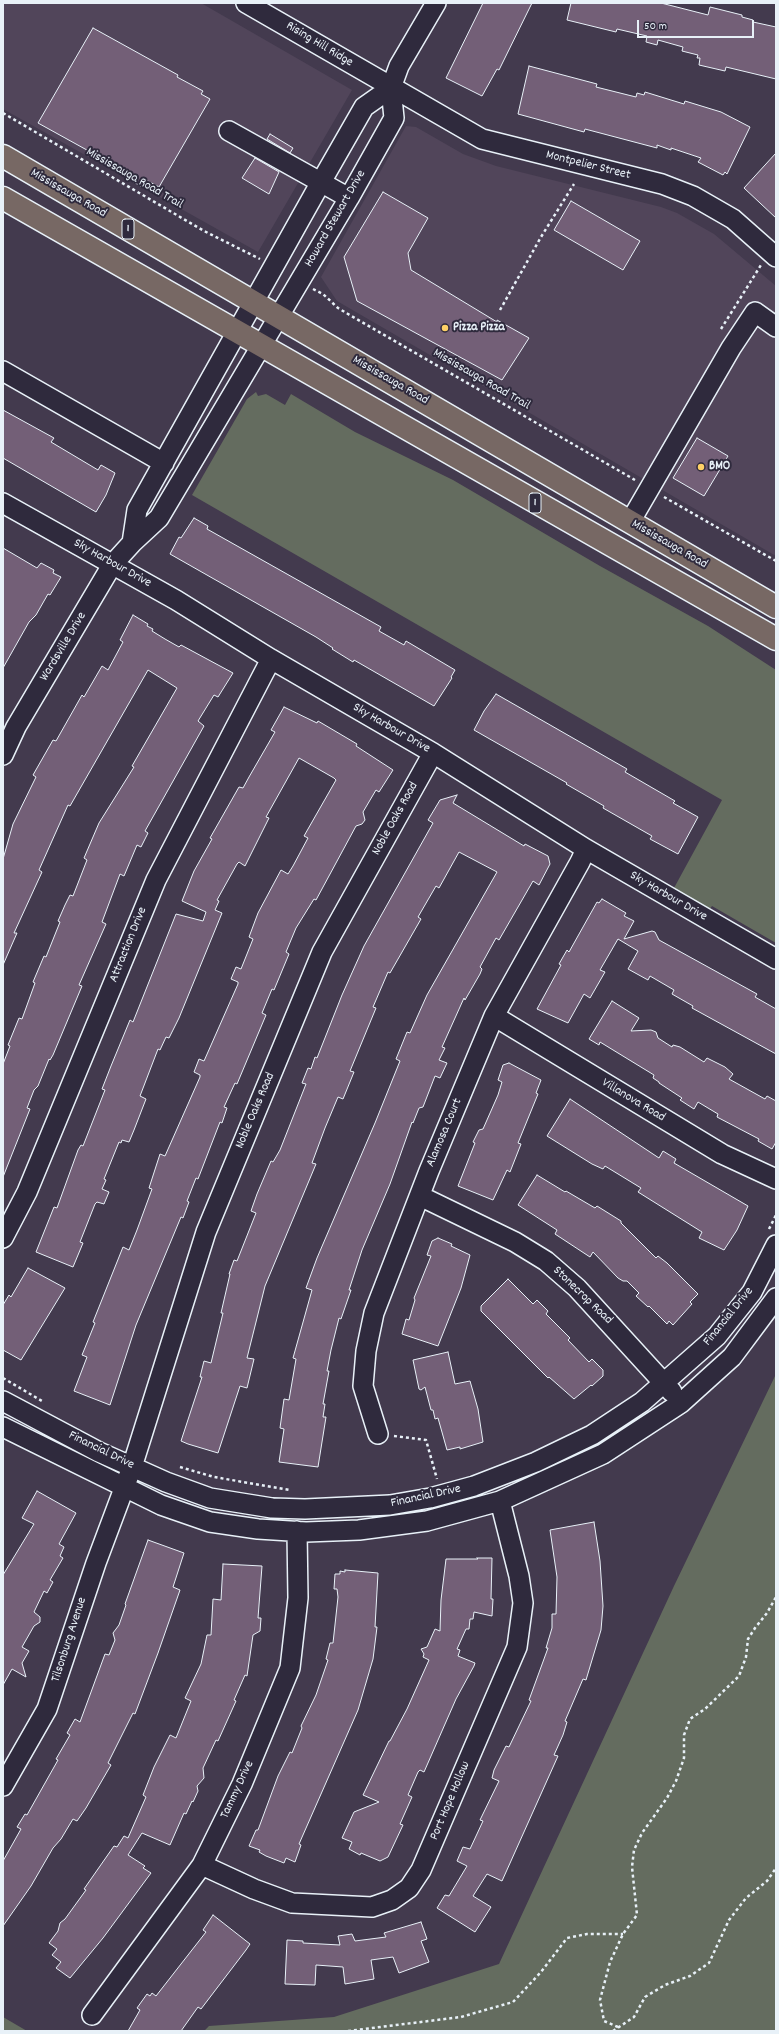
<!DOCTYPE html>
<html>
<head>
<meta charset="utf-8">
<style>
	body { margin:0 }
	#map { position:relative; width:779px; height:2034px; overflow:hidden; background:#433a4e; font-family:Dekko,sans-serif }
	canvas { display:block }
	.frame { position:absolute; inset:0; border:4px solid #e8f1f8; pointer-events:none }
	.scale { position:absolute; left:637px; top:20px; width:117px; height:18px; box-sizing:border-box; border:2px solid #e8f1f8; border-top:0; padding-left:5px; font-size:12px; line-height:14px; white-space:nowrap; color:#e8f1f8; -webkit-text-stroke:3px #2f2a3d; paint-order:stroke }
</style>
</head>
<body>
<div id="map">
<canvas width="779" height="2034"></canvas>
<div class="frame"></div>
<div class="scale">50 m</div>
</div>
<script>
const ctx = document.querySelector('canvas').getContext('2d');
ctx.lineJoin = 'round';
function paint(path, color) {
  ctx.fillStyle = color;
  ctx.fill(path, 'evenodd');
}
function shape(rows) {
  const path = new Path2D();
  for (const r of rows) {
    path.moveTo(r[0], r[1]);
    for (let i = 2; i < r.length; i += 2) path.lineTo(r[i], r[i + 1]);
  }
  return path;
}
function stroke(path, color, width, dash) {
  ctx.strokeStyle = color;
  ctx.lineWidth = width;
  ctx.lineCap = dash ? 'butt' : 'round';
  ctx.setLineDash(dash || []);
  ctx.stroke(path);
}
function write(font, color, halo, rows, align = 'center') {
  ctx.font = font + ' Dekko,sans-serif';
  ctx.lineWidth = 4;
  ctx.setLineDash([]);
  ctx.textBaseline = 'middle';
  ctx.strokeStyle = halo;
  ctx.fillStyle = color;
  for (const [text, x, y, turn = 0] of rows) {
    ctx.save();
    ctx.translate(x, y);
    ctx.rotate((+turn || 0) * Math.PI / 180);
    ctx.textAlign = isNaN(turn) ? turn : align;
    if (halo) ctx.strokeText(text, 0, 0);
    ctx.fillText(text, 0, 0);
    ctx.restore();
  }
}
paint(shape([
	[3,3,201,3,352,90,258,252,3,109],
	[406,126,416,127,463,154,496,166,661,207,677,213,714,234,776,286,776,556,337,301,321,277]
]), '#51455a');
paint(shape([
	[256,392,258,396,266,394,285,405,291,394,355,432,453,480,600,566,708,626,776,670,776,943,712,906,709,910,674,888,722,800,192,495,247,399],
	[776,1374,776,2031,204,2031,209,2026,334,2017,499,1964,674,1586],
	[3,2017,27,2031,3,2031]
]), '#646c5f');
const building = shape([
	[483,3,532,3,499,70,497,69,482,96,446,78,483,3],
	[571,3,661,3,708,15,710,7,742,15,742,17,753,20,753,22,776,27,776,79,726,67,725,71,699,65,700,58,697,58,698,55,682,51,683,47,658,40,657,45,646,42,647,36,617,29,616,32,567,20,571,3],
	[93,28,178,75,177,77,203,91,201,94,210,99,159,187,146,180,142,187,112,169,114,165,38,123,93,28],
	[529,66,597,84,596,87,636,97,637,93,644,95,645,92,684,104,685,101,721,112,750,127,727,174,725,172,723,175,698,162,701,158,671,148,671,150,657,145,657,148,585,129,584,132,518,114,529,66],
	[270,134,293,148,290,153,267,139,270,134],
	[776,153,776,218,744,188,776,153],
	[255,158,279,172,269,194,242,178,255,158],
	[383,192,428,218,408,253,411,270,497,322,497,320,529,338,502,380,357,301,344,257,383,192],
	[571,201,640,241,623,270,554,230,571,201],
	[3,410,54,438,51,442,98,470,101,465,115,473,106,495,96,512,3,458,3,410],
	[697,438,728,456,704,496,673,478,697,438],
	[194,518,208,526,207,529,381,627,379,631,404,645,406,641,455,670,451,677,452,678,434,706,354,660,353,662,332,649,333,648,316,637,170,554,179,537,181,538,194,518],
	[3,548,37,568,41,563,54,570,53,573,61,577,50,595,48,594,36,615,29,622,3,668,3,548],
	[133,615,148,624,147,626,153,629,152,631,165,639,179,647,181,645,233,673,218,697,214,695,198,721,204,726,145,831,148,833,141,847,137,845,124,876,120,874,102,922,106,924,79,985,82,986,53,1055,50,1060,49,1059,38,1086,34,1090,27,1108,30,1109,3,1177,3,1064,10,1046,8,1045,19,1018,22,1019,35,983,33,982,44,956,46,957,60,922,58,921,65,905,70,895,73,896,87,860,84,858,99,823,134,767,132,766,177,688,148,670,70,806,68,805,39,870,42,872,14,933,17,933,3,965,3,859,13,824,36,777,33,775,53,740,56,741,82,695,84,697,102,666,108,670,123,642,120,640,133,615],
	[496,694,627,769,625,772,675,801,673,803,698,817,678,854,650,839,652,836,603,808,604,806,566,784,567,783,474,730,484,711,496,694],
	[284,707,317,723,318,721,357,744,356,746,393,770,379,792,376,790,363,812,365,820,362,824,356,826,316,900,314,899,296,928,286,952,289,954,274,990,272,989,262,1013,266,1015,237,1084,235,1083,224,1107,227,1108,222,1123,220,1122,198,1179,196,1178,187,1201,189,1202,183,1218,181,1217,136,1325,110,1405,74,1391,87,1357,82,1355,95,1323,93,1322,123,1247,129,1250,137,1230,152,1189,149,1188,160,1154,165,1156,200,1077,200,1075,194,1072,199,1059,204,1061,238,984,238,982,231,979,236,967,241,969,253,939,249,937,258,913,281,870,288,874,293,866,308,838,304,836,336,780,334,778,299,758,266,817,269,818,245,866,239,862,237,864,217,900,219,901,215,910,222,913,179,1018,169,1038,166,1037,160,1050,158,1049,140,1096,146,1099,134,1130,129,1142,122,1140,121,1143,119,1142,104,1179,106,1180,102,1189,109,1192,104,1204,97,1202,95,1204,80,1242,83,1243,73,1267,36,1252,54,1207,57,1208,78,1150,81,1145,83,1146,105,1090,102,1089,111,1066,130,1020,133,1022,176,914,203,921,206,912,182,901,194,871,212,839,210,838,239,787,243,788,249,777,275,732,271,730,284,707],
	[457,795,453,803,524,846,525,844,548,856,550,864,539,885,533,881,499,940,496,938,480,967,482,969,480,974,465,1000,464,998,442,1047,445,1048,439,1060,447,1063,440,1078,435,1076,423,1107,419,1108,413,1123,412,1122,390,1184,362,1250,349,1290,351,1290,341,1319,339,1318,331,1350,327,1371,329,1371,323,1404,325,1404,323,1417,326,1417,318,1467,279,1462,284,1429,280,1428,284,1399,289,1400,296,1359,293,1358,312,1290,306,1288,317,1258,375,1123,400,1061,396,1059,407,1032,410,1033,427,995,497,872,459,852,439,888,436,886,418,917,421,919,390,973,388,972,373,1007,376,1008,350,1071,354,1072,343,1099,338,1097,325,1128,312,1163,316,1164,265,1286,247,1358,254,1359,247,1388,240,1386,218,1453,188,1444,181,1441,202,1377,200,1377,204,1361,211,1363,223,1313,221,1313,230,1274,229,1274,234,1260,237,1261,256,1213,251,1211,257,1194,271,1161,273,1162,280,1150,306,1084,302,1083,308,1068,311,1069,315,1057,317,1058,342,995,364,946,433,823,428,820,440,800,457,795],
	[602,899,626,913,624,916,634,921,624,939,652,931,655,932,659,940,757,994,755,997,776,1009,776,1054,692,1008,693,1006,672,994,674,990,650,976,648,980,628,969,638,951,618,939,600,970,605,972,590,998,584,994,568,1023,537,1009,561,965,559,964,567,950,569,952,597,902,599,903,602,899],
	[612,1001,639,1018,631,1031,651,1030,656,1032,658,1038,672,1047,673,1045,680,1047,704,1062,707,1058,725,1067,733,1074,729,1079,765,1099,767,1096,776,1101,776,1142,772,1149,758,1141,759,1139,717,1117,718,1114,698,1102,694,1109,680,1100,682,1098,659,1083,659,1082,653,1078,654,1075,600,1042,599,1045,589,1039,612,1001],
	[509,1063,541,1080,536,1093,538,1094,518,1143,521,1144,510,1172,507,1170,493,1200,458,1186,475,1143,473,1142,479,1130,483,1129,498,1095,502,1082,498,1080,503,1065,509,1063],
	[570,1099,659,1158,663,1151,676,1159,674,1163,748,1206,737,1230,724,1250,699,1238,702,1232,638,1192,641,1188,605,1166,603,1169,592,1164,547,1136,570,1099],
	[537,1175,565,1192,566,1191,595,1208,597,1206,621,1221,621,1223,656,1258,658,1256,667,1263,698,1294,690,1302,692,1304,673,1325,669,1321,667,1324,649,1306,648,1307,636,1296,639,1293,627,1281,623,1281,618,1278,593,1252,590,1257,555,1234,557,1230,518,1205,537,1175],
	[438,1238,452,1244,451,1246,470,1255,461,1288,438,1346,402,1334,406,1319,409,1320,415,1300,414,1298,431,1256,427,1255,432,1241,438,1238],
	[28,1268,65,1288,21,1360,3,1350,3,1305,9,1295,11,1297,28,1268],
	[508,1279,533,1304,537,1300,548,1311,546,1314,570,1338,568,1340,589,1362,592,1359,603,1370,603,1376,592,1386,591,1385,574,1399,549,1377,548,1378,481,1311,481,1306,508,1279],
	[448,1352,455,1384,470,1381,478,1409,483,1442,460,1449,460,1447,447,1450,438,1418,435,1419,433,1410,431,1410,425,1387,421,1390,419,1389,413,1360,448,1352],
	[37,1491,76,1513,59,1544,64,1547,60,1556,63,1558,50,1580,53,1582,47,1593,44,1591,34,1612,40,1617,40,1622,34,1626,22,1647,29,1651,22,1663,26,1677,12,1669,3,1685,3,1575,34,1524,22,1518,37,1491],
	[594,1522,600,1561,603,1606,601,1630,586,1680,583,1679,565,1721,567,1722,563,1735,554,1755,558,1756,502,1881,487,1874,473,1896,491,1907,475,1932,437,1908,445,1895,449,1896,467,1866,457,1861,463,1847,470,1849,483,1821,480,1820,499,1781,492,1778,494,1770,506,1746,509,1747,531,1701,529,1700,548,1648,546,1648,552,1628,552,1614,556,1614,557,1577,550,1530,594,1522],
	[148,1540,184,1553,173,1587,180,1590,158,1653,135,1714,133,1713,108,1763,111,1765,86,1808,77,1821,73,1819,61,1839,53,1848,31,1886,3,1926,3,1861,21,1829,17,1827,25,1814,27,1815,58,1760,56,1759,70,1735,67,1733,75,1719,80,1722,105,1654,109,1655,115,1640,113,1633,119,1625,126,1605,125,1604,148,1540],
	[477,1558,492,1558,491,1599,493,1599,492,1616,474,1612,473,1619,470,1619,469,1629,466,1629,457,1649,460,1650,458,1656,475,1663,474,1666,456,1699,424,1772,420,1770,418,1772,408,1795,412,1797,400,1824,403,1825,388,1857,380,1861,361,1853,360,1855,349,1849,352,1842,342,1838,354,1812,379,1802,363,1795,389,1741,390,1741,407,1709,429,1660,423,1657,424,1654,421,1649,427,1647,435,1629,440,1631,441,1600,446,1559,478,1559,477,1558],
	[223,1564,262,1566,258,1618,261,1618,260,1631,253,1635,247,1676,245,1675,234,1700,236,1701,218,1741,216,1740,203,1768,204,1778,197,1786,198,1791,193,1802,192,1801,186,1814,184,1813,170,1845,142,1833,128,1855,145,1866,143,1868,151,1873,103,1938,70,1978,56,1968,61,1962,52,1955,57,1949,49,1943,58,1931,60,1923,65,1919,86,1890,84,1889,114,1846,117,1847,124,1836,128,1838,146,1797,143,1795,154,1767,170,1735,176,1738,191,1701,185,1698,201,1664,207,1635,211,1635,213,1599,221,1600,223,1564],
	[345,1570,378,1573,375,1627,377,1627,373,1659,358,1710,299,1844,301,1845,295,1862,286,1858,284,1863,266,1856,259,1852,260,1850,249,1846,256,1830,258,1830,278,1776,290,1752,292,1753,302,1728,301,1726,316,1695,328,1660,326,1659,330,1643,333,1643,338,1597,337,1589,334,1589,335,1574,340,1574,340,1571,345,1572,345,1570],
	[213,1915,250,1944,246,1950,201,2009,198,2007,181,2031,128,2031,140,2010,137,2008,147,1994,150,1996,152,1993,156,1996,206,1932,203,1930,213,1915],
	[421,1922,427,1939,421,1941,429,1962,399,1973,393,1957,371,1960,374,1979,345,1984,343,1967,316,1965,315,1985,285,1984,287,1940,303,1941,303,1943,340,1945,338,1936,352,1934,355,1941,386,1937,384,1933,421,1922]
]);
paint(building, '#735f77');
stroke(building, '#e8f1f8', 1);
const minor = shape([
	[246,3,482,139,662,184,693,196,733,219,776,257],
	[229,131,349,198],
	[3,371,164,463],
	[3,503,176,600,271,659,433,753,586,849,776,959],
	[630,522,731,348,755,312,776,327],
	[132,543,137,510,321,182,364,107,391,88],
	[3,755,16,727,112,565,132,543,159,518,349,198,394,118,391,88,399,66,436,3],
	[494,1016,722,1154,776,1179],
	[420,1196,515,1242,546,1261,577,1288,672,1392],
	[3,1238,27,1192,156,880,271,659],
	[3,1401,99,1452,166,1482,210,1498,272,1508,305,1509,390,1505,430,1498,474,1486,536,1462,592,1435,642,1402,717,1336,752,1292,776,1245],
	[3,1427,161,1505,210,1522,258,1529,306,1532,359,1530,427,1521,500,1501,603,1454,681,1403,732,1357,776,1298],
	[378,1434,363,1386,366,1351,374,1313,429,1171,494,1016,580,862,586,849],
	[3,1786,47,1709,96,1563,132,1467,206,1232,322,952,433,753],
	[202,1865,254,1889,292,1903,372,1907,392,1900,409,1888,421,1870,517,1647,523,1603,519,1576,500,1501],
	[92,2015,202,1865,242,1784,290,1668,298,1598,297,1531]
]);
const major = shape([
	[3,156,776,607],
	[3,198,776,639]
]);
stroke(minor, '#e8f1f8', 22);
stroke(major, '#e8f1f8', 25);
stroke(shape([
	[3,113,204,231,260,259],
	[313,289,323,294,338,308,348,314,635,480],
	[500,310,541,237,574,184],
	[721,329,761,265],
	[664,497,776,561],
	[769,1229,776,1215],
	[3,1378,42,1401],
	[394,1436,426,1440,437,1479],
	[180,1467,214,1477,290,1490],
	[618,2027,604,2021,600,2000,610,1962,623,1934,637,1915,632,1867,634,1850,642,1833,667,1798,676,1781,684,1758,684,1735,690,1719,705,1709,739,1676,746,1657,748,1639,755,1628,767,1613,776,1597],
	[348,2031,461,2017,513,2002,541,1972,567,1938,587,1934,623,1934],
	[613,2031,634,2017,645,1997,665,1985,690,1976,709,1963,729,1920,746,1898,767,1881,776,1868]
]), '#e8f1f8', 2.5, [3, 3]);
stroke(minor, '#2f2a3d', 19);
stroke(major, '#776864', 22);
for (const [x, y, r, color] of [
	[445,328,4,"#ffd166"],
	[701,467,4,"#ffd166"]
]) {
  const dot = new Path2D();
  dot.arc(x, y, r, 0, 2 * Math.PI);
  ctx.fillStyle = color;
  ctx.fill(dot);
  stroke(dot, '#2f2a3d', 1.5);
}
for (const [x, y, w] of [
	[128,229,12],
	[535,503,12]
]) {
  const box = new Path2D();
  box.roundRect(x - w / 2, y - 10, w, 20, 3);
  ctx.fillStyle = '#2f2a3d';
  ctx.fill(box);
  stroke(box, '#e8f1f8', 1);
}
write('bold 12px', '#e8f1f8', null, [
	["1",128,229],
	["1",535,503]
]);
write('13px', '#e8f1f8', '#2f2a3d', [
	["Rising Hill Ridge",319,45,31],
	["Montpelier Street",588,166,14],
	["Mississauga Road Trail",134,179,30],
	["Mississauga Road",68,194,30],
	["Howard Stewart Drive",336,219,-60],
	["Mississauga Road Trail",481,380,30],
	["Mississauga Road",390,381,30],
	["Mississauga Road",669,545,30],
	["Sky Harbour Drive",112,564,29],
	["Wardsville Drive",64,647,-59],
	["Sky Harbour Drive",391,729,30],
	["Noble Oaks Road",396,819,-61],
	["Sky Harbour Drive",668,897,30],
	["Attraction Drive",129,945,-68],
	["Villanova Road",633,1101,31],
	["Noble Oaks Road",256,1111,-67],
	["Alamosa Court",445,1133,-67],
	["Stonecrop Road",582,1296,44],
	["Financial Drive",729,1317,-51],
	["Financial Drive",101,1451,26],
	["Financial Drive",426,1497,-12],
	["Tilsonburg Avenue",70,1640,-72],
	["Tammy Drive",238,1790,-65],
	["Port Hope Hollow",451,1801,-67]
]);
write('bold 13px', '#e8f1f8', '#2f2a3d', [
	["Pizza Pizza",453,328],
	["BMO",709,467]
], 'left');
</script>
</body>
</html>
